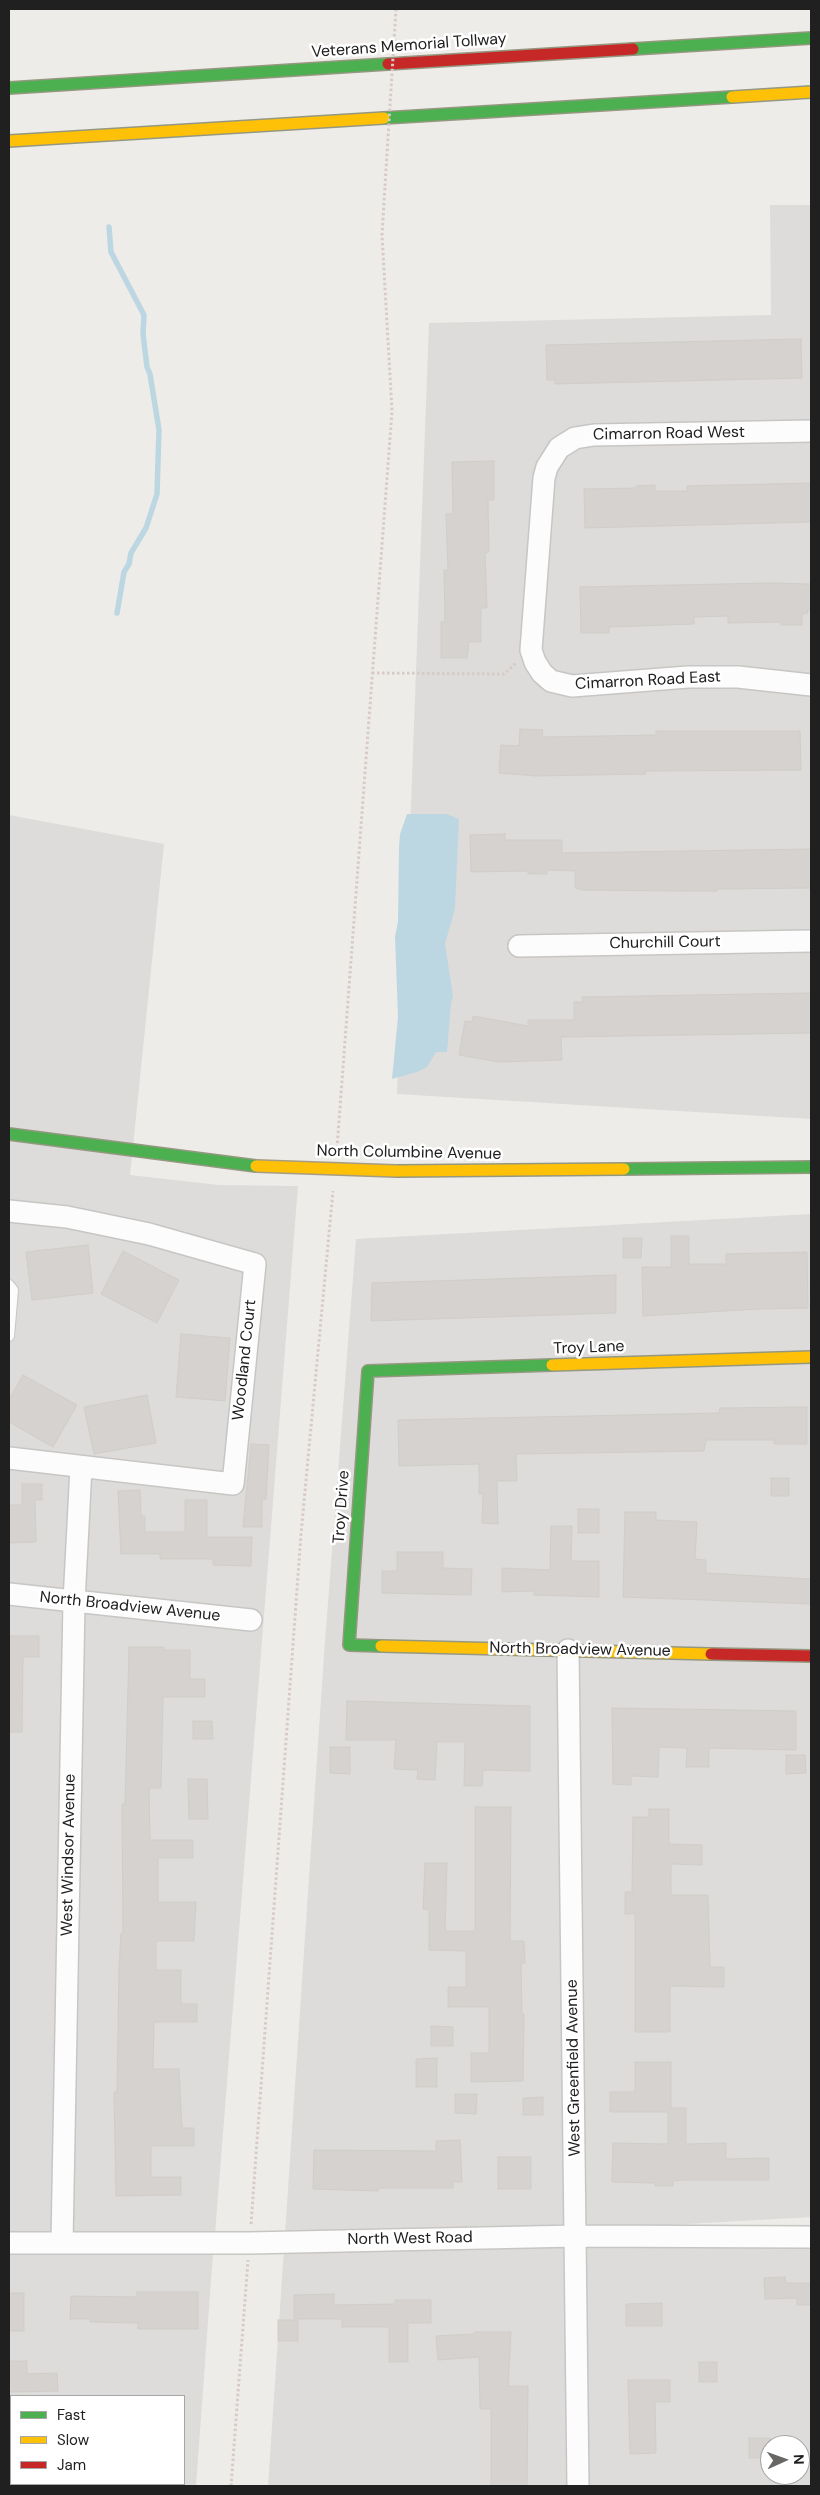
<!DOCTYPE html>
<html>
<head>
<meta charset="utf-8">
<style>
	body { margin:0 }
	#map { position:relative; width:820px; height:2495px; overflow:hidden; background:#eeece8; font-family:"DM Sans",sans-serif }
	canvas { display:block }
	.frame { position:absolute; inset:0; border:10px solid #202020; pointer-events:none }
	.legend { position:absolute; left:10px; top:2395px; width:175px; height:90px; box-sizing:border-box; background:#fff; border:1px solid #a6a6a6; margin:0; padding:6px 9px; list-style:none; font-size:15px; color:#202020 }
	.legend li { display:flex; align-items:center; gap:10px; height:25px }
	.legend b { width:25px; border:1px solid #a6a6a6 }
	.north { position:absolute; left:760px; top:2435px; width:50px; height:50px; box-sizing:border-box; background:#fff; border:1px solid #a6a6a6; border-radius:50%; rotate:88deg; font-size:14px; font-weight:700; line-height:20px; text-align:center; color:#202020 }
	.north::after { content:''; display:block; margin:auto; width:18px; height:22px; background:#686766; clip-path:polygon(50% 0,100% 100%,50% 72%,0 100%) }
</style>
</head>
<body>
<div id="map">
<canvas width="820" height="2495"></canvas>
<div class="frame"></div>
<ul class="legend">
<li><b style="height:6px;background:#4caf50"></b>Fast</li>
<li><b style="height:6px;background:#ffc107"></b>Slow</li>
<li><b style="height:6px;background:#c62828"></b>Jam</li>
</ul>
<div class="north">N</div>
</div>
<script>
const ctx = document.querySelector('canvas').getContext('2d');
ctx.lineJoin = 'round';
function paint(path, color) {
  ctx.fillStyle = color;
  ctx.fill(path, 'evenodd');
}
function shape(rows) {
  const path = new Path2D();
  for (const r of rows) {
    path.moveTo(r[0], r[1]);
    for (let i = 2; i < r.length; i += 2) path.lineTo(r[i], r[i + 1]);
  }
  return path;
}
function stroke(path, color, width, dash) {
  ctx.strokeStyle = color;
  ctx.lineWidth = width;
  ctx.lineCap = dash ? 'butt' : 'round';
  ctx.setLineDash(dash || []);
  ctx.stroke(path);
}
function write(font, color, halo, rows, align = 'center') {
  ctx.font = font + ' "DM Sans",sans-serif';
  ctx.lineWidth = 5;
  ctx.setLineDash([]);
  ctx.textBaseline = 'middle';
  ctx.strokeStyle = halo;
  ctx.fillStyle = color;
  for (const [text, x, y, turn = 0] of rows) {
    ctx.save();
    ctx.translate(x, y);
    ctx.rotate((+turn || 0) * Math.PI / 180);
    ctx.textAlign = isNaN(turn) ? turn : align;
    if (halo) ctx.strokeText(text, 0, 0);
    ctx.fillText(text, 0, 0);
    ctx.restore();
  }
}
paint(shape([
	[770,205,811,205,811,1119,397,1094,411,805,429,323,771,315],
	[9,815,164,844,130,1175,219,1185,298,1186,215,2234,9,2234],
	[811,1214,811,2217,581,2230,570,2486,268,2486,324,1655,356,1239],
	[811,2243,811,2486,585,2486,583,2244],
	[770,2445,800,2445,800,2475,770,2475],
	[213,2253,196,2486,9,2486,9,2255],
	[11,2396,184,2396,184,2484,11,2484]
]), '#dddcda');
paint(shape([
	[407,814,447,814,459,819,455,908,445,944,453,996,451,1003,447,1052,436,1052,427,1067,417,1072,392,1079,398,1017,395,936,398,922,399,848,400,834]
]), '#bcd7e1');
stroke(shape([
	[109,227,111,252,144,315,143,334,147,367,150,374,159,430,157,494,146,528,131,553,129,564,124,572,117,613]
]), '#bcd7e1', 5.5);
const building = shape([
	[801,339,802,378,555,384,555,380,547,380,546,345,801,339],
	[494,461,494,500,488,500,489,552,485,553,487,608,481,608,481,642,469,642,467,658,441,658,441,622,445,622,444,570,448,570,446,514,453,514,452,462,494,461],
	[811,483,811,522,585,528,584,489,636,488,636,486,655,485,655,491,687,491,687,486,811,483],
	[769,583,811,584,811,610,807,610,808,613,802,614,802,625,781,625,781,622,728,623,728,616,694,617,694,624,609,627,609,633,581,633,580,587,769,583],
	[520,729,543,730,542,737,656,735,656,731,800,731,801,770,645,771,646,774,536,776,499,773,501,745,519,746,520,729],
	[505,834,505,840,562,840,562,853,811,849,811,888,717,889,717,891,684,891,583,890,575,888,575,871,547,870,547,874,528,874,528,871,471,872,470,835,505,834],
	[811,993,811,1033,561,1037,562,1060,499,1062,459,1055,465,1021,472,1022,473,1016,528,1026,528,1020,574,1020,574,1002,583,1002,582,997,811,993],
	[671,1236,689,1236,689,1264,726,1264,726,1254,807,1252,808,1308,757,1309,643,1316,642,1267,671,1267,671,1236],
	[623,1238,642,1238,641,1258,623,1258,623,1238],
	[88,1245,93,1293,32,1300,26,1252,88,1245],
	[123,1251,179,1280,157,1323,101,1294,123,1251],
	[616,1275,616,1313,371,1321,372,1283,616,1275],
	[181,1334,230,1338,225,1401,176,1397,181,1334],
	[23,1375,77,1405,53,1447,9,1422,9,1400,23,1375],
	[147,1395,156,1443,94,1454,84,1407,147,1395],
	[807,1407,807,1444,774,1444,774,1440,706,1440,704,1451,516,1454,517,1481,497,1481,498,1524,482,1523,483,1494,479,1494,479,1464,399,1466,398,1420,719,1413,720,1408,807,1407],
	[251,1444,269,1445,266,1499,262,1499,262,1527,243,1527,251,1444],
	[771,1478,789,1478,789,1496,771,1496,771,1478],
	[22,1484,42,1484,42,1500,35,1500,36,1542,9,1543,9,1505,22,1505,22,1484],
	[140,1490,141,1516,145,1516,145,1532,185,1532,185,1500,207,1500,207,1537,252,1537,251,1566,213,1565,213,1559,160,1559,160,1554,121,1554,118,1491,140,1490],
	[578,1509,599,1509,599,1533,578,1533,578,1509],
	[625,1512,656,1512,656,1520,697,1522,695,1559,706,1560,706,1573,811,1579,811,1604,623,1597,625,1512],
	[551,1526,572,1526,571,1561,599,1561,599,1597,534,1595,534,1591,502,1592,502,1568,550,1570,551,1526],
	[397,1552,443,1552,443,1568,472,1569,471,1595,382,1593,382,1571,397,1571,397,1552],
	[9,1636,39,1636,39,1657,23,1657,22,1732,9,1732,9,1636],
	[129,1647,164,1647,164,1650,190,1650,190,1679,205,1679,205,1697,163,1697,161,1788,149,1788,150,1840,193,1840,193,1858,158,1858,158,1902,196,1902,194,1941,156,1941,156,1970,181,1970,181,2004,197,2004,197,2022,154,2022,153,2069,179,2069,182,2128,194,2128,194,2146,151,2146,151,2177,181,2177,181,2195,116,2196,114,2092,117,2092,119,1969,121,1933,123,1933,122,1804,125,1804,129,1647],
	[347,1701,530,1706,530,1771,483,1770,482,1786,464,1786,465,1742,437,1742,435,1780,417,1779,418,1770,394,1769,396,1740,346,1740,347,1701],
	[612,1708,796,1711,796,1750,709,1748,709,1767,686,1767,687,1748,659,1747,658,1777,631,1776,631,1785,613,1784,612,1708],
	[193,1721,212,1721,213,1739,193,1739,193,1721],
	[330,1747,350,1747,350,1774,330,1773,330,1747],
	[786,1755,805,1755,806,1773,786,1774,786,1755],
	[188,1779,207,1779,208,1819,189,1819,188,1779],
	[475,1807,511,1807,510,1941,524,1941,525,1963,521,1963,522,2014,524,2014,523,2081,471,2082,471,2053,489,2053,489,2007,448,2007,448,1987,466,1987,466,1951,429,1950,429,1910,423,1909,425,1863,447,1863,445,1931,475,1931,475,1807],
	[649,1809,669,1809,669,1844,702,1845,702,1865,671,1864,671,1895,708,1895,710,1967,724,1967,724,1987,670,1986,670,2032,635,2032,635,1914,625,1914,625,1892,632,1892,633,1817,649,1817,649,1809],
	[431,2026,453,2027,453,2046,431,2046,431,2026],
	[437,2058,437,2087,416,2087,416,2059,437,2058],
	[635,2062,671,2062,671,2108,686,2108,686,2144,726,2143,726,2159,769,2158,769,2180,682,2180,673,2181,673,2186,655,2186,655,2183,612,2182,613,2143,668,2144,668,2112,610,2112,610,2092,635,2092,635,2062],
	[455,2094,477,2094,476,2114,455,2113,455,2094],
	[543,2097,543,2115,523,2115,523,2098,543,2097],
	[460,2140,462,2182,453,2182,453,2188,378,2188,378,2191,313,2189,314,2150,436,2151,436,2141,460,2140],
	[498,2157,531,2157,531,2189,498,2189,498,2157],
	[785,2277,786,2283,811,2283,811,2305,797,2305,797,2298,765,2299,764,2278,785,2277],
	[137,2292,198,2292,198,2329,138,2329,138,2323,90,2322,90,2319,70,2319,71,2296,137,2297,137,2292],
	[9,2293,24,2293,24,2331,9,2331,9,2293],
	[334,2294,334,2305,395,2304,395,2300,431,2300,431,2323,408,2323,408,2362,389,2362,389,2327,342,2327,342,2319,294,2319,294,2295,334,2294],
	[662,2303,662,2326,626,2326,626,2304,662,2303],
	[278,2320,298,2320,298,2341,278,2341,278,2320],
	[475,2332,511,2332,508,2386,528,2386,527,2486,491,2486,491,2409,480,2409,479,2357,438,2360,436,2336,475,2334,475,2332],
	[9,2361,27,2361,27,2374,57,2373,58,2391,9,2392,9,2361],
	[699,2362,717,2362,717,2382,699,2382,699,2362],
	[628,2380,670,2380,670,2402,655,2402,656,2453,630,2454,628,2380],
	[749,2438,770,2438,770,2458,749,2458,749,2438]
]);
paint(building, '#d5d2cf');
stroke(building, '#d1cec9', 1);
const lane = shape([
	[9,1285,13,1290,9,1336]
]);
const street = shape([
	[811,431,594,435,575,438,559,448,547,467,544,478,531,650,535,662,542,673,551,681,572,686,688,677,738,677,811,685],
	[519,946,811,941],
	[9,1211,67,1217,149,1234,255,1264,233,1484,9,1458],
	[9,1594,251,1620],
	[568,1650,578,2486],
	[62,2242,74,1602,81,1467],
	[9,2243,249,2243,576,2236,811,2237]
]);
const fast = shape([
	[633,49,811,38],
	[9,88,388,64],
	[384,118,732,97],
	[9,1134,256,1166],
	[624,1169,811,1167],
	[381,1646,349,1645,368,1371,552,1365]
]);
const slow = shape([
	[732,97,811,92],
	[9,141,384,118],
	[396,1171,624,1169],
	[552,1365,811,1357],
	[381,1646,711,1654]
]);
const jam = shape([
	[388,64,633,49],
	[711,1654,811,1656]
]);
stroke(lane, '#c7c6c4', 12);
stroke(street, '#c7c6c4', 24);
stroke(fast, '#959880', 14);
stroke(slow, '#959880', 14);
stroke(jam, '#959880', 14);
stroke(shape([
	[372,673,504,674,516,663],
	[337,1148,392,411,382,235,385,186],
	[251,2224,301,1534,333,1191],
	[231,2486,248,2260]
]), '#d7cac7', 3, [2.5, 2.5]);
stroke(lane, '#fcfcfc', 10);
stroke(street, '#fcfcfc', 21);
stroke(fast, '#4caf50', 11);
stroke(slow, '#ffc107', 11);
stroke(jam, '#c62828', 11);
const slowBridge = shape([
	[256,1166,396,1171]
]);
stroke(slowBridge, '#a59c84', 14, []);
stroke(shape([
	[385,186,396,9]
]), '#d7cac7', 3, [2.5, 2.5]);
stroke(slowBridge, '#ffc107', 11);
write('16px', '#202020', '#fff', [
	["Veterans Memorial Tollway",409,46,-4],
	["Cimarron Road West",669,434,-1],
	["Cimarron Road East",648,681,-3],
	["Churchill Court",665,943,-1],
	["North Columbine Avenue",409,1153,1],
	["Troy Lane",589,1348,-2],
	["Woodland Court",245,1360,-84],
	["Troy Drive",342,1507,-86],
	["North Broadview Avenue",130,1607,6],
	["North Broadview Avenue",580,1650,1],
	["West Windsor Avenue",69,1855,-89],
	["West Greenfield Avenue",574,2068,-91],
	["North West Road",410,2239,-1]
]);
</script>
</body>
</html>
